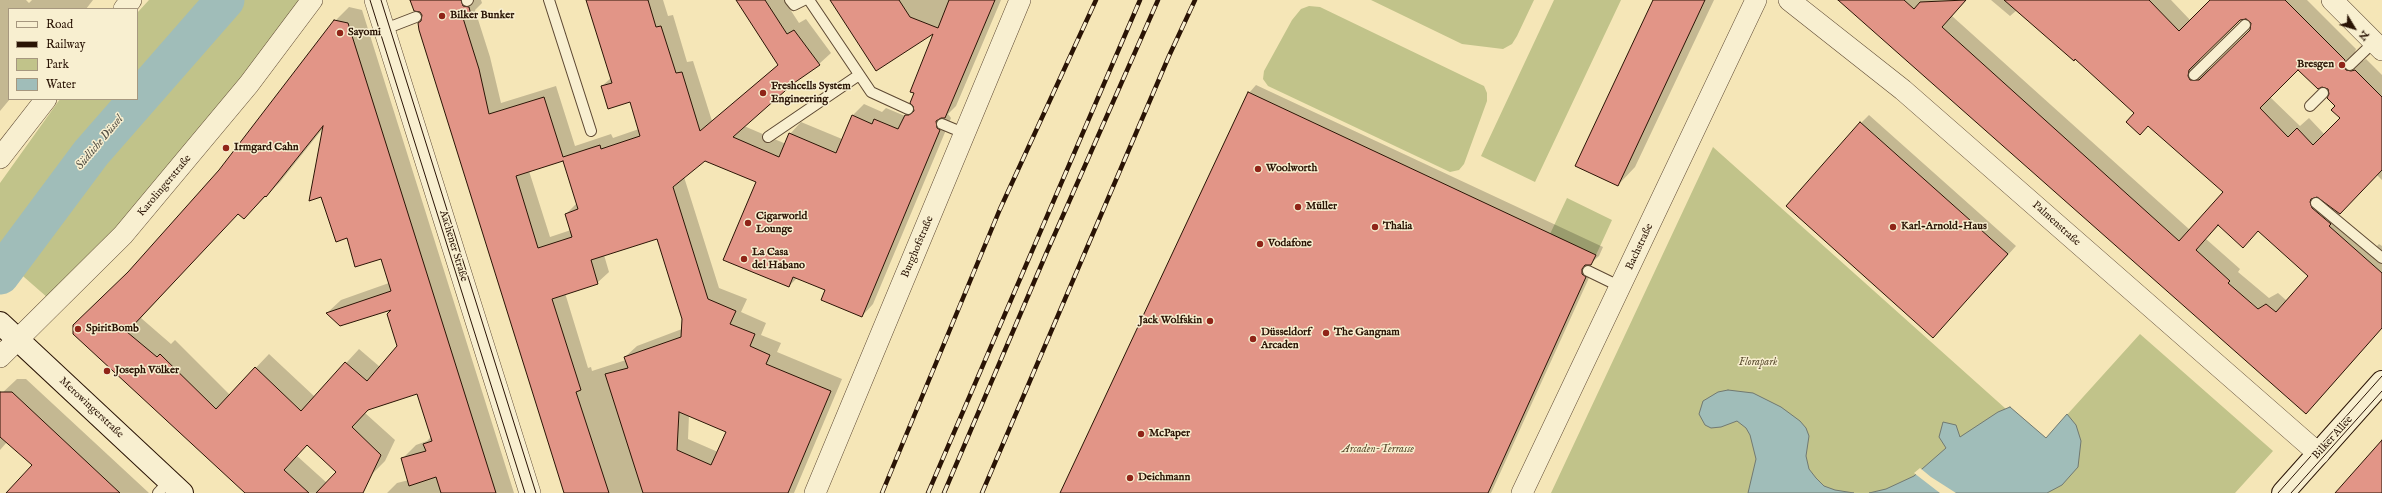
<!DOCTYPE html>
<html>
<head>
<meta charset="utf-8">
<style>
	body { margin:0 }
	#map { position:relative; width:2382px; height:493px; overflow:hidden; background:#f5e6b7; font-family:"IM FELL English",serif }
	canvas { display:block }
	.legend { position:absolute; left:8px; top:8px; width:130px; height:92px; box-sizing:border-box; background:#f8efd0; border:1px solid #a6977f; margin:0; padding:5px 7px; list-style:none; font-size:12px; color:#2a1405 }
	.legend li { display:flex; align-items:center; gap:8px; height:20px }
	.legend b { width:20px; border:1px solid #a6977f }
	.north { position:absolute; left:2334px; top:8px; width:40px; height:40px; -webkit-text-stroke:3px #f8efd0; paint-order:stroke; rotate:128deg; font-size:11px; font-weight:700; line-height:16px; text-align:center; color:#2a1405 }
	.north::after { content:''; display:block; margin:auto; width:14px; height:18px; background:#2a1405; clip-path:polygon(50% 0,100% 100%,50% 72%,0 100%) }
</style>
</head>
<body>
<div id="map">
<canvas width="2382" height="493"></canvas>
<ul class="legend">
<li><b style="height:5px;background:#f8efd0"></b>Road</li>
<li><b style="height:5px;background:#2a1405"></b>Railway</li>
<li><b style="height:11px;background:#c1c38a"></b>Park</li>
<li><b style="height:11px;background:#a0bdb9"></b>Water</li>
</ul>
<div class="north">N</div>
</div>
<script>
const ctx = document.querySelector('canvas').getContext('2d');
ctx.lineJoin = 'round';
function paint(path, color) {
  ctx.fillStyle = color;
  ctx.fill(path, 'evenodd');
}
function shape(rows) {
  const path = new Path2D();
  for (const r of rows) {
    path.moveTo(r[0], r[1]);
    for (let i = 2; i < r.length; i += 2) path.lineTo(r[i], r[i + 1]);
  }
  return path;
}
function stroke(path, color, width, dash) {
  ctx.strokeStyle = color;
  ctx.lineWidth = width;
  ctx.lineCap = dash ? 'butt' : 'round';
  ctx.setLineDash(dash || []);
  ctx.stroke(path);
}
function write(font, color, halo, rows, align = 'center') {
  ctx.font = font + ' "IM FELL English",serif';
  ctx.lineWidth = 3;
  ctx.setLineDash([]);
  ctx.textBaseline = 'middle';
  ctx.strokeStyle = halo;
  ctx.fillStyle = color;
  for (const [text, x, y, turn = 0] of rows) {
    ctx.save();
    ctx.translate(x, y);
    ctx.rotate((+turn || 0) * Math.PI / 180);
    ctx.textAlign = isNaN(turn) ? turn : align;
    if (halo) ctx.strokeText(text, 0, 0);
    ctx.fillText(text, 0, 0);
    ctx.restore();
  }
}
paint(shape([
	[149,0,307,0,186,155,48,298,0,256,0,183,60,99,137,99,137,13],
	[1371,0,1534,0,1517,36,1512,44,1503,49,1462,44],
	[1554,0,1621,0,1535,182,1481,156],
	[1309,6,1320,7,1484,86,1487,93,1487,101,1464,164,1459,170,1450,172,1268,86,1263,79,1264,71,1292,20,1301,9],
	[1713,147,2006,409,2010,407,2046,438,2140,334,2273,451,2235,493,1551,493],
	[1567,198,1612,220,1596,255,1550,234]
]), '#c1c38a');
const water = shape([
	[1728,390,1753,393,1781,407,1800,421,1806,428,1809,436,1806,456,1809,469,1816,478,1824,486,1835,490,1854,493,1748,493,1756,459,1750,435,1746,428,1737,421,1721,427,1711,428,1705,425,1699,414,1703,401,1718,392,1728,390],
	[2010,407,2046,438,2067,414,2076,425,2081,441,2078,467,2062,485,2047,493,1869,493,1886,489,1914,476,1946,448,1939,437,1943,422,1956,425,1960,437,1998,412,2010,407]
]);
paint(water, '#a0bdb9');
stroke(water, '#717971', 1);
paint(shape([
	[1920,468,1931,477,1956,493,1940,493,1936,490,1914,473]
]), '#f5e6b7');
paint(shape([
	[0,0,26,0,29,3,32,0,93,0,86,9,9,9,10,99,0,111],
	[411,0,481,0,482,3,475,10,490,57,501,103,556,86,575,146,611,134,613,138,639,129,631,101,602,86,611,78,587,0,663,0,668,16,673,15,687,62,693,61,712,121,779,64,738,0,784,0,799,23,806,19,831,53,819,64,793,82,744,126,786,144,790,134,801,122,842,139,852,116,864,104,882,112,886,108,905,116,915,106,935,31,831,0,1001,0,956,106,948,114,951,118,873,304,862,316,826,289,797,278,789,286,757,182,705,160,684,177,719,288,747,299,741,312,766,323,761,335,781,343,777,352,842,379,794,493,565,493,422,20,423,15],
	[564,160,577,203,566,214,571,230,550,237,529,171],
	[658,238,683,319,682,329,637,346,625,357,626,360,592,371,591,367,588,368,565,293,597,283,609,272,604,255],
	[689,415,727,431,718,452,688,439],
	[1654,0,1714,0,1635,167,1618,185],
	[1844,0,1966,0,1952,16,2190,230,2224,191,2076,58,2017,10,2010,16,1991,0,2171,0,2191,21,2212,0,2307,0,2356,49,2354,55,2357,59,2363,61,2366,59,2382,75,2382,180,2377,175,2339,215,2376,247,2379,244,2382,246,2382,328,2317,402],
	[2246,18,2251,20,2251,30,2211,69,2204,71,2200,68,2200,58,2240,19],
	[2298,68,2329,88,2341,118,2325,135,2309,118,2300,126,2270,97],
	[2219,225,2258,230,2310,276,2287,301,2278,293,2269,298,2238,272,2240,269,2206,239],
	[349,7,362,10,514,493,387,493,397,483,409,480,402,459,416,445,427,441,432,436,418,393,368,409,365,413,395,440,385,461,371,475,307,444,297,456,327,483,351,493,246,493,74,333,220,171,335,21],
	[324,127,381,258,389,283,341,300,327,313,394,308,398,347,380,367,359,349,315,397,269,354,230,395,175,340,171,344,141,318,238,213,244,218,280,182],
	[1256,85,1603,247,1599,256,1590,264,1593,269,1491,493,1061,493,1249,93],
	[1869,115,2016,246,1933,337,1861,123],
	[17,379,26,379,149,493,8,493,33,465,7,442,0,450,0,395]
]), '#0003');
stroke(shape([
	[0,275,91,153,225,0]
]), '#a0bdb9', 39);
const building = shape([
	[410,0,461,0,463,6,469,7,471,15,463,18,479,69,489,114,544,97,563,157,600,145,601,149,640,136,630,102,608,109,601,86,612,83,586,0,648,0,656,27,661,26,676,73,682,72,700,131,778,65,736,0,765,0,787,34,794,30,820,65,794,83,733,137,779,157,789,133,836,153,852,115,872,124,874,119,898,129,905,115,909,115,914,111,913,106,910,103,914,93,910,92,933,34,876,71,830,0,899,0,910,17,938,28,949,0,995,0,945,118,941,118,936,121,937,128,940,130,862,317,821,300,825,290,793,277,789,287,723,260,756,182,705,161,673,187,708,299,736,311,730,324,755,334,750,346,770,355,766,364,831,391,788,493,643,493,605,374,628,368,624,357,681,337,682,319,657,239,591,260,598,284,552,299,581,390,576,392,609,493,564,493,419,30,418,23,421,21,422,15,420,12,414,11,410,0],
	[563,161,578,209,565,214,572,237,538,248,516,176,563,161],
	[679,412,726,432,711,465,677,450,679,412],
	[1653,0,1705,0,1618,186,1575,166,1653,0],
	[1838,0,1904,0,1914,9,1920,2,1966,0,1942,27,2179,241,2223,192,2148,126,2140,135,2126,122,2134,113,2075,59,2074,61,2004,0,2149,0,2179,31,2210,0,2285,0,2345,60,2344,66,2346,70,2351,71,2355,70,2382,97,2382,170,2340,214,2317,197,2311,199,2310,202,2312,208,2331,224,2329,226,2382,273,2382,328,2306,414,1838,0],
	[2246,19,2251,23,2250,30,2199,80,2190,80,2188,76,2189,70,2240,20,2246,19],
	[2298,70,2318,89,2322,87,2328,89,2329,94,2327,98,2335,106,2331,110,2340,118,2313,145,2297,128,2288,137,2260,108,2298,70],
	[2218,225,2243,248,2258,231,2308,276,2276,312,2266,304,2258,309,2228,283,2230,281,2196,250,2218,225],
	[334,20,348,23,496,493,441,493,436,477,409,486,401,458,426,451,423,444,432,441,417,394,368,410,352,427,381,455,363,493,316,493,336,472,307,445,284,470,309,493,245,493,73,334,73,325,128,272,219,170,334,20],
	[323,126,309,201,321,197,336,242,347,238,355,267,381,259,391,291,326,313,340,326,391,310,387,314,397,346,367,381,345,362,301,411,255,367,216,409,160,354,157,357,127,332,238,214,244,219,265,196,266,197,323,126],
	[1248,92,1596,255,1591,265,1585,265,1582,269,1582,274,1586,277,1488,493,1060,493,1248,92],
	[1860,122,2008,254,1933,338,1786,206,1860,122],
	[0,392,12,392,120,493,6,493,32,465,0,437,0,392],
	[2382,440,2382,493,2335,493,2382,440]
]);
paint(building, '#e29587');
stroke(building, '#2a1405', 1);
const lane = shape([
	[549,0,591,131],
	[790,0,794,5,804,0],
	[809,0,871,92,908,109],
	[467,1,468,0],
	[385,29,416,17],
	[2350,65,2374,42],
	[2194,75,2245,25],
	[2310,106,2323,93],
	[942,124,966,134],
	[768,137,859,75],
	[2316,203,2382,258],
	[1588,271,1621,287],
	[158,493,169,481]
]);
const street = shape([
	[375,0,530,493],
	[1789,0,1903,90,2319,454],
	[2332,0,2382,50],
	[124,9,131,0],
	[0,158,46,99],
	[0,357,123,235,249,84,312,0],
	[815,493,1020,0],
	[1522,493,1756,0]
]);
const secondary = shape([
	[0,323,182,493],
	[2283,493,2382,382]
]);
stroke(lane, '#5d4832', 12);
stroke(street, '#5d4832', 22);
stroke(secondary, '#2a1405', 24);
stroke(lane, '#f8efd0', 10);
stroke(street, '#f8efd0', 21);
stroke(secondary, '#f8efd0', 22);
stroke(shape([
	[370,0,525,493],
	[381,0,536,493],
	[2278,493,2382,376],
	[2291,493,2382,391]
]), '#2a1405', 1);
const rail = shape([
	[882,493,1000,209,1096,0],
	[928,493,1140,0],
	[944,493,1046,254,1158,0],
	[982,493,1169,56,1195,0]
]);
stroke(rail, '#2a1405', 4.5);
stroke(rail, '#f8efd0', 3, [9]);
for (const [x, y, r, color] of [
	[442,16,4,"#8f2418"],
	[340,33,4,"#8f2418"],
	[2342,65,4,"#8f2418"],
	[763,93,4,"#8f2418"],
	[226,148,4,"#8f2418"],
	[1258,169,4,"#8f2418"],
	[1298,207,4,"#8f2418"],
	[748,223,4,"#8f2418"],
	[1375,227,4,"#8f2418"],
	[1893,227,4,"#8f2418"],
	[1260,244,4,"#8f2418"],
	[744,259,4,"#8f2418"],
	[1210,321,4,"#8f2418"],
	[78,329,4,"#8f2418"],
	[1326,333,4,"#8f2418"],
	[1253,339,4,"#8f2418"],
	[107,371,4,"#8f2418"],
	[1141,434,4,"#8f2418"],
	[1130,478,4,"#8f2418"]
]) {
  const dot = new Path2D();
  dot.arc(x, y, r, 0, 2 * Math.PI);
  ctx.fillStyle = color;
  ctx.fill(dot);
  stroke(dot, '#f8efd0', 1.5);
}
write('bold 11px', '#2a1405', '#f8efd0', [
	["Bilker Bunker",450,16],
	["Sayomi",348,33],
	["Bresgen",2334,65,"right"],
	["Freshcells System",771,87],
	["Engineering",771,100],
	["Irmgard Cahn",234,148],
	["Woolworth",1266,169],
	["Müller",1306,207],
	["Cigarworld",756,217],
	["Lounge",756,230],
	["Thalia",1383,227],
	["Karl-Arnold-Haus",1901,227],
	["Vodafone",1268,244],
	["La Casa",752,253],
	["del Habano",752,266],
	["Jack Wolfskin",1202,321,"right"],
	["SpiritBomb",86,329],
	["Düsseldorf",1261,333],
	["Arcaden",1261,346],
	["The Gangnam",1334,333],
	["Joseph Völker",115,371],
	["McPaper",1149,434],
	["Deichmann",1138,478]
], 'left');
write('11px', '#2a1405', '#f8efd0', [
	["Karolingerstraße",165,186,-50],
	["Palmenstraße",2056,224,42],
	["Aachener Straße",453,246,73],
	["Burghofstraße",918,247,-67],
	["Bachstraße",1640,247,-65],
	["Merowingerstraße",91,408,43],
	["Bilker Allee",2333,438,-48]
]);
write('italic 11px', '#5f5134', '#f8efd0', [
	["Florapark",1758,363],
	["Arcaden-Terrasse",1378,450]
]);
write('italic 12px', '#534f44', '#f8efd0', [
	["Südliche Düssel",100,143,-50]
]);
</script>
</body>
</html>
